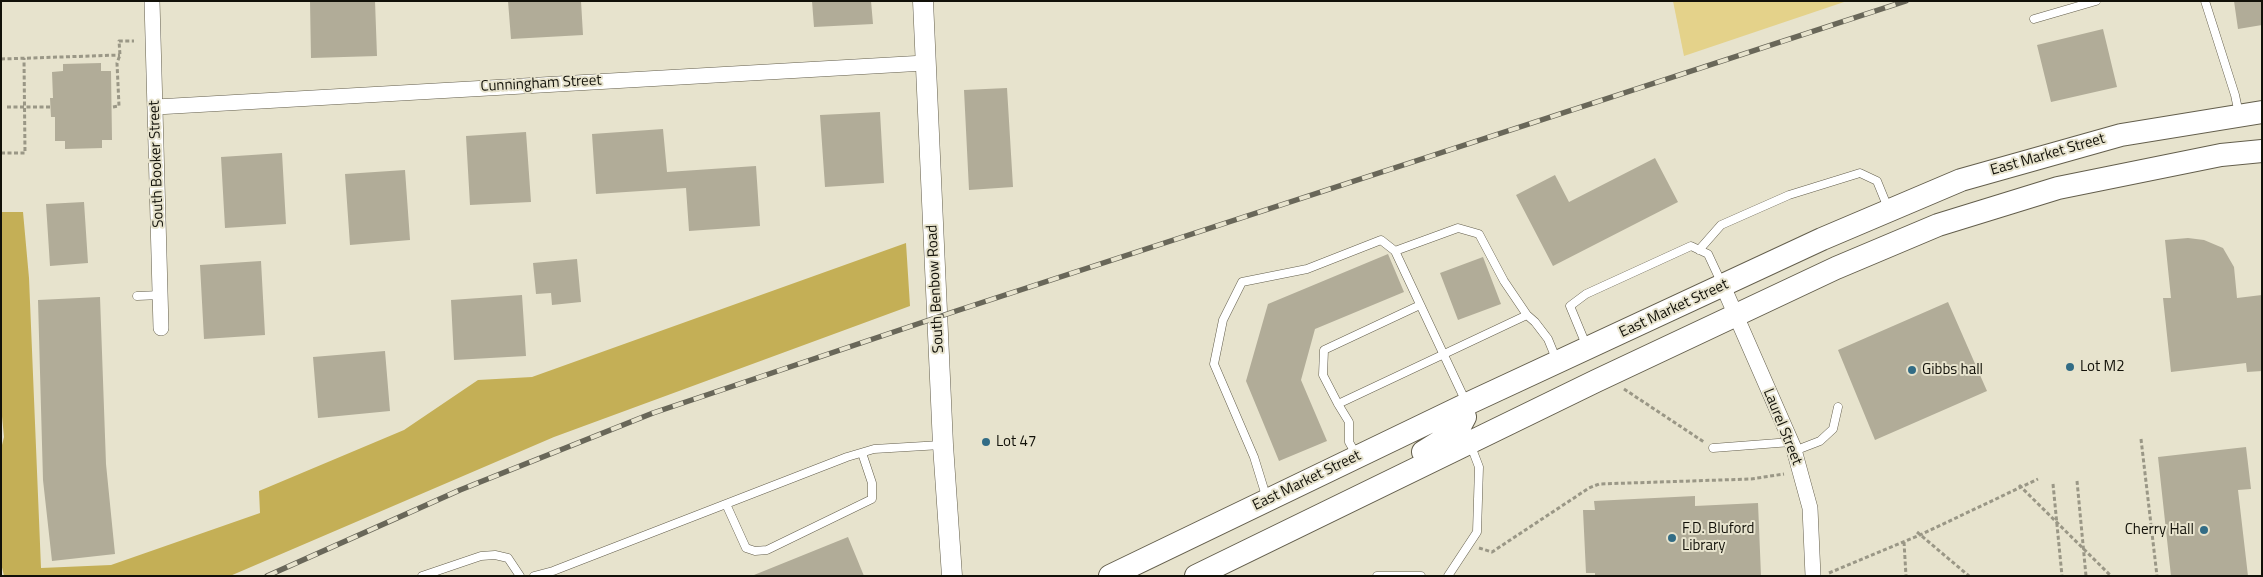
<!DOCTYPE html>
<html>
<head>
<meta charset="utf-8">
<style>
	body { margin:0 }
	#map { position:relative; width:2263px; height:577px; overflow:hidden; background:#e7e3cd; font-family:"Titillium Web",sans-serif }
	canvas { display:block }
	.frame { position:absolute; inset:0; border:2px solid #121109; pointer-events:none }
</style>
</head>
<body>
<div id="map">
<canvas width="2263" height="577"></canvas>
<div class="frame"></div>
</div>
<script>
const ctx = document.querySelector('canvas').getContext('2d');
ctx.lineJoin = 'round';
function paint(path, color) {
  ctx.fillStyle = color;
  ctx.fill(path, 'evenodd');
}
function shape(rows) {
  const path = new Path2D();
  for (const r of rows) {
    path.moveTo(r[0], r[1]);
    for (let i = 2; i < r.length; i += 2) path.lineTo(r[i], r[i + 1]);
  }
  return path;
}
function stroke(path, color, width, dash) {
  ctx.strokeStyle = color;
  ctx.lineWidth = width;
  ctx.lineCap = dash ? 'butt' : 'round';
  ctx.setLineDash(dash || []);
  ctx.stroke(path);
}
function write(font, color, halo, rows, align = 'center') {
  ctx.font = font + ' "Titillium Web",sans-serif';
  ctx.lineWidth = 4;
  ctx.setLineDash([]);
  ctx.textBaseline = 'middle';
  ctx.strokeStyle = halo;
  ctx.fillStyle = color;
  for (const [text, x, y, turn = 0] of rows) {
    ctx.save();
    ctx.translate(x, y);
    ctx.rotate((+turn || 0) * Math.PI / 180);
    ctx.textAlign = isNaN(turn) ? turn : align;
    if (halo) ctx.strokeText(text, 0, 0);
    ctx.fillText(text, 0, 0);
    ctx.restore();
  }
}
paint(shape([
	[1673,1,1847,1,1684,56]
]), '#e4d28a');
paint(shape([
	[1,212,23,212,29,278,41,568,111,565,260,513,259,491,404,430,478,380,532,377,906,243,910,306,554,437,230,576,4,576,1,563,1,449,4,437,1,406]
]), '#c4af56');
paint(shape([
	[310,1,375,1,377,56,311,58],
	[508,1,581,1,583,35,511,39],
	[812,1,871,1,873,24,814,27],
	[2234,1,2262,1,2262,25,2238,29],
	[2103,29,2117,87,2051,102,2037,45],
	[101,63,101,71,111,71,112,140,102,140,102,148,65,149,65,141,55,141,55,117,51,117,50,98,53,98,52,72,63,71,63,64],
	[1007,88,1013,187,969,190,964,90],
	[880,112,884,183,825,187,820,115],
	[663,129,667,172,756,166,760,226,689,231,686,188,596,194,592,134],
	[526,132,531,202,470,205,466,136],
	[282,153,286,224,225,228,221,157],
	[1655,158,1678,202,1553,266,1516,195,1555,175,1569,202],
	[405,170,410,240,350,245,345,174],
	[84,202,88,263,50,266,46,204],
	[2188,238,2204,240,2223,248,2234,267,2237,298,2262,295,2262,371,2247,372,2246,363,2171,372,2163,298,2171,298,2165,240],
	[1388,254,1404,292,1315,329,1301,380,1327,441,1279,461,1246,381,1268,304],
	[1483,257,1501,304,1458,320,1440,273],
	[577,259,581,302,552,305,551,293,536,294,533,263],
	[261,261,265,335,204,339,200,265],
	[522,295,526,356,454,360,451,300],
	[100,297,106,464,115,554,52,561,43,480,38,300],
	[1948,302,1987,391,1875,440,1838,350],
	[385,351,390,411,318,418,313,357],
	[2246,447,2251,489,2238,490,2248,576,2171,576,2158,457],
	[1695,496,1695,506,1758,503,1761,576,1595,576,1595,573,1586,573,1583,510,1595,510,1594,501],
	[848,537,864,576,755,576,754,575]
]), '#b1ac98');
const service = shape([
	[2205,1,2235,95,2239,114],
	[2034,19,2096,1],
	[1699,250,1721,225,1789,195,1860,173,1877,181,1888,208],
	[1395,251,1458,228,1479,234,1504,281,1527,315,1535,322,1548,339,1557,361],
	[137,296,161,295],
	[1587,347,1570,306,1586,294,1691,246,1708,254,1722,284],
	[1338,404,1323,375,1324,350,1420,305],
	[1713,448,1791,442],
	[1794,451,1820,441,1833,429,1838,407],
	[1357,456,1349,442,1349,422,1338,404,1527,315],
	[1267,499,1254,457,1214,364,1223,320,1242,282,1307,269,1381,240,1395,251,1466,402],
	[726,504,746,548,755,551,767,550,872,499,872,483,862,453],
	[422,576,481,556,495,555,508,558,520,576],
	[534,576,553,571,847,457,874,449,941,445],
	[1377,576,1421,576],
	[1448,576,1477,532,1479,467,1471,446]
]);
const minor = shape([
	[152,1,161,328],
	[156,107,925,63],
	[1723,286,1793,446,1810,508,1813,576]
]);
const tertiary = shape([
	[923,1,943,445,952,576]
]);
const secondary = shape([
	[1423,452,1458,430,1465,417,1461,407],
	[1110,576,1467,404,1822,239,1961,180,2121,135,2262,112],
	[1196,576,1596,381,1836,268,1938,225,2058,188,2221,155,2262,151]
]);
stroke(service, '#635e4c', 9);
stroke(minor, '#635e4c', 16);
stroke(tertiary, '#635e4c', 21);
stroke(secondary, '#635e4c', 24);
stroke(shape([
	[1,59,120,55],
	[7,107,51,107],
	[113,107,119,106,117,63,120,55,119,41,134,41],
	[1,153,25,153,24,58],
	[1624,389,1704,442],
	[2141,439,2157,576],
	[2077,481,2086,576],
	[2053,484,2062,576],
	[2019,485,2111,576],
	[1917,532,1969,576],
	[1904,542,1906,576],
	[1479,548,1492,552,1589,488,1599,484,1751,479,1784,474],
	[1829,573,1920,535,2038,479]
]), '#9a9786', 3, [4, 2.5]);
stroke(service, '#fff', 8);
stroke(minor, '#fff', 15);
stroke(tertiary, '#fff', 20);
stroke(secondary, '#fff', 22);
const rail = shape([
	[267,576,460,490,653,413,956,311,1906,1]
]);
stroke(rail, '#696759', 5.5);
stroke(rail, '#e7e3cd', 4, [11]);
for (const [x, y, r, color] of [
	[2070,367,5,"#326c85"],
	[1912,370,5,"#326c85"],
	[986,442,5,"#326c85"],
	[2204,530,5,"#326c85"],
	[1672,538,5,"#326c85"]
]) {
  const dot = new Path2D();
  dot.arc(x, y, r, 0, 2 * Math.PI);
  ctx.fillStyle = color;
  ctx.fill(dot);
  stroke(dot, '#e7e3cd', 2);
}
write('15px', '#121109', '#e7e3cd', [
	["Cunningham Street",541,84,-3],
	["East Market Street",2048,155,-16],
	["South Booker Street",157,164,-92],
	["South Benbow Road",936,289,-93],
	["East Market Street",1674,309,-25],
	["Laurel Street",1782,427,68],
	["East Market Street",1307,481,-26]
]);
write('15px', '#121109', '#e7e3cd', [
	["Lot M2",2080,367],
	["Gibbs hall",1922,370],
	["Lot 47",996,442],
	["F.D. Bluford",1682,529],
	["Library",1682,546],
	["Cherry Hall",2194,530,"right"]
], 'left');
</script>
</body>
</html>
